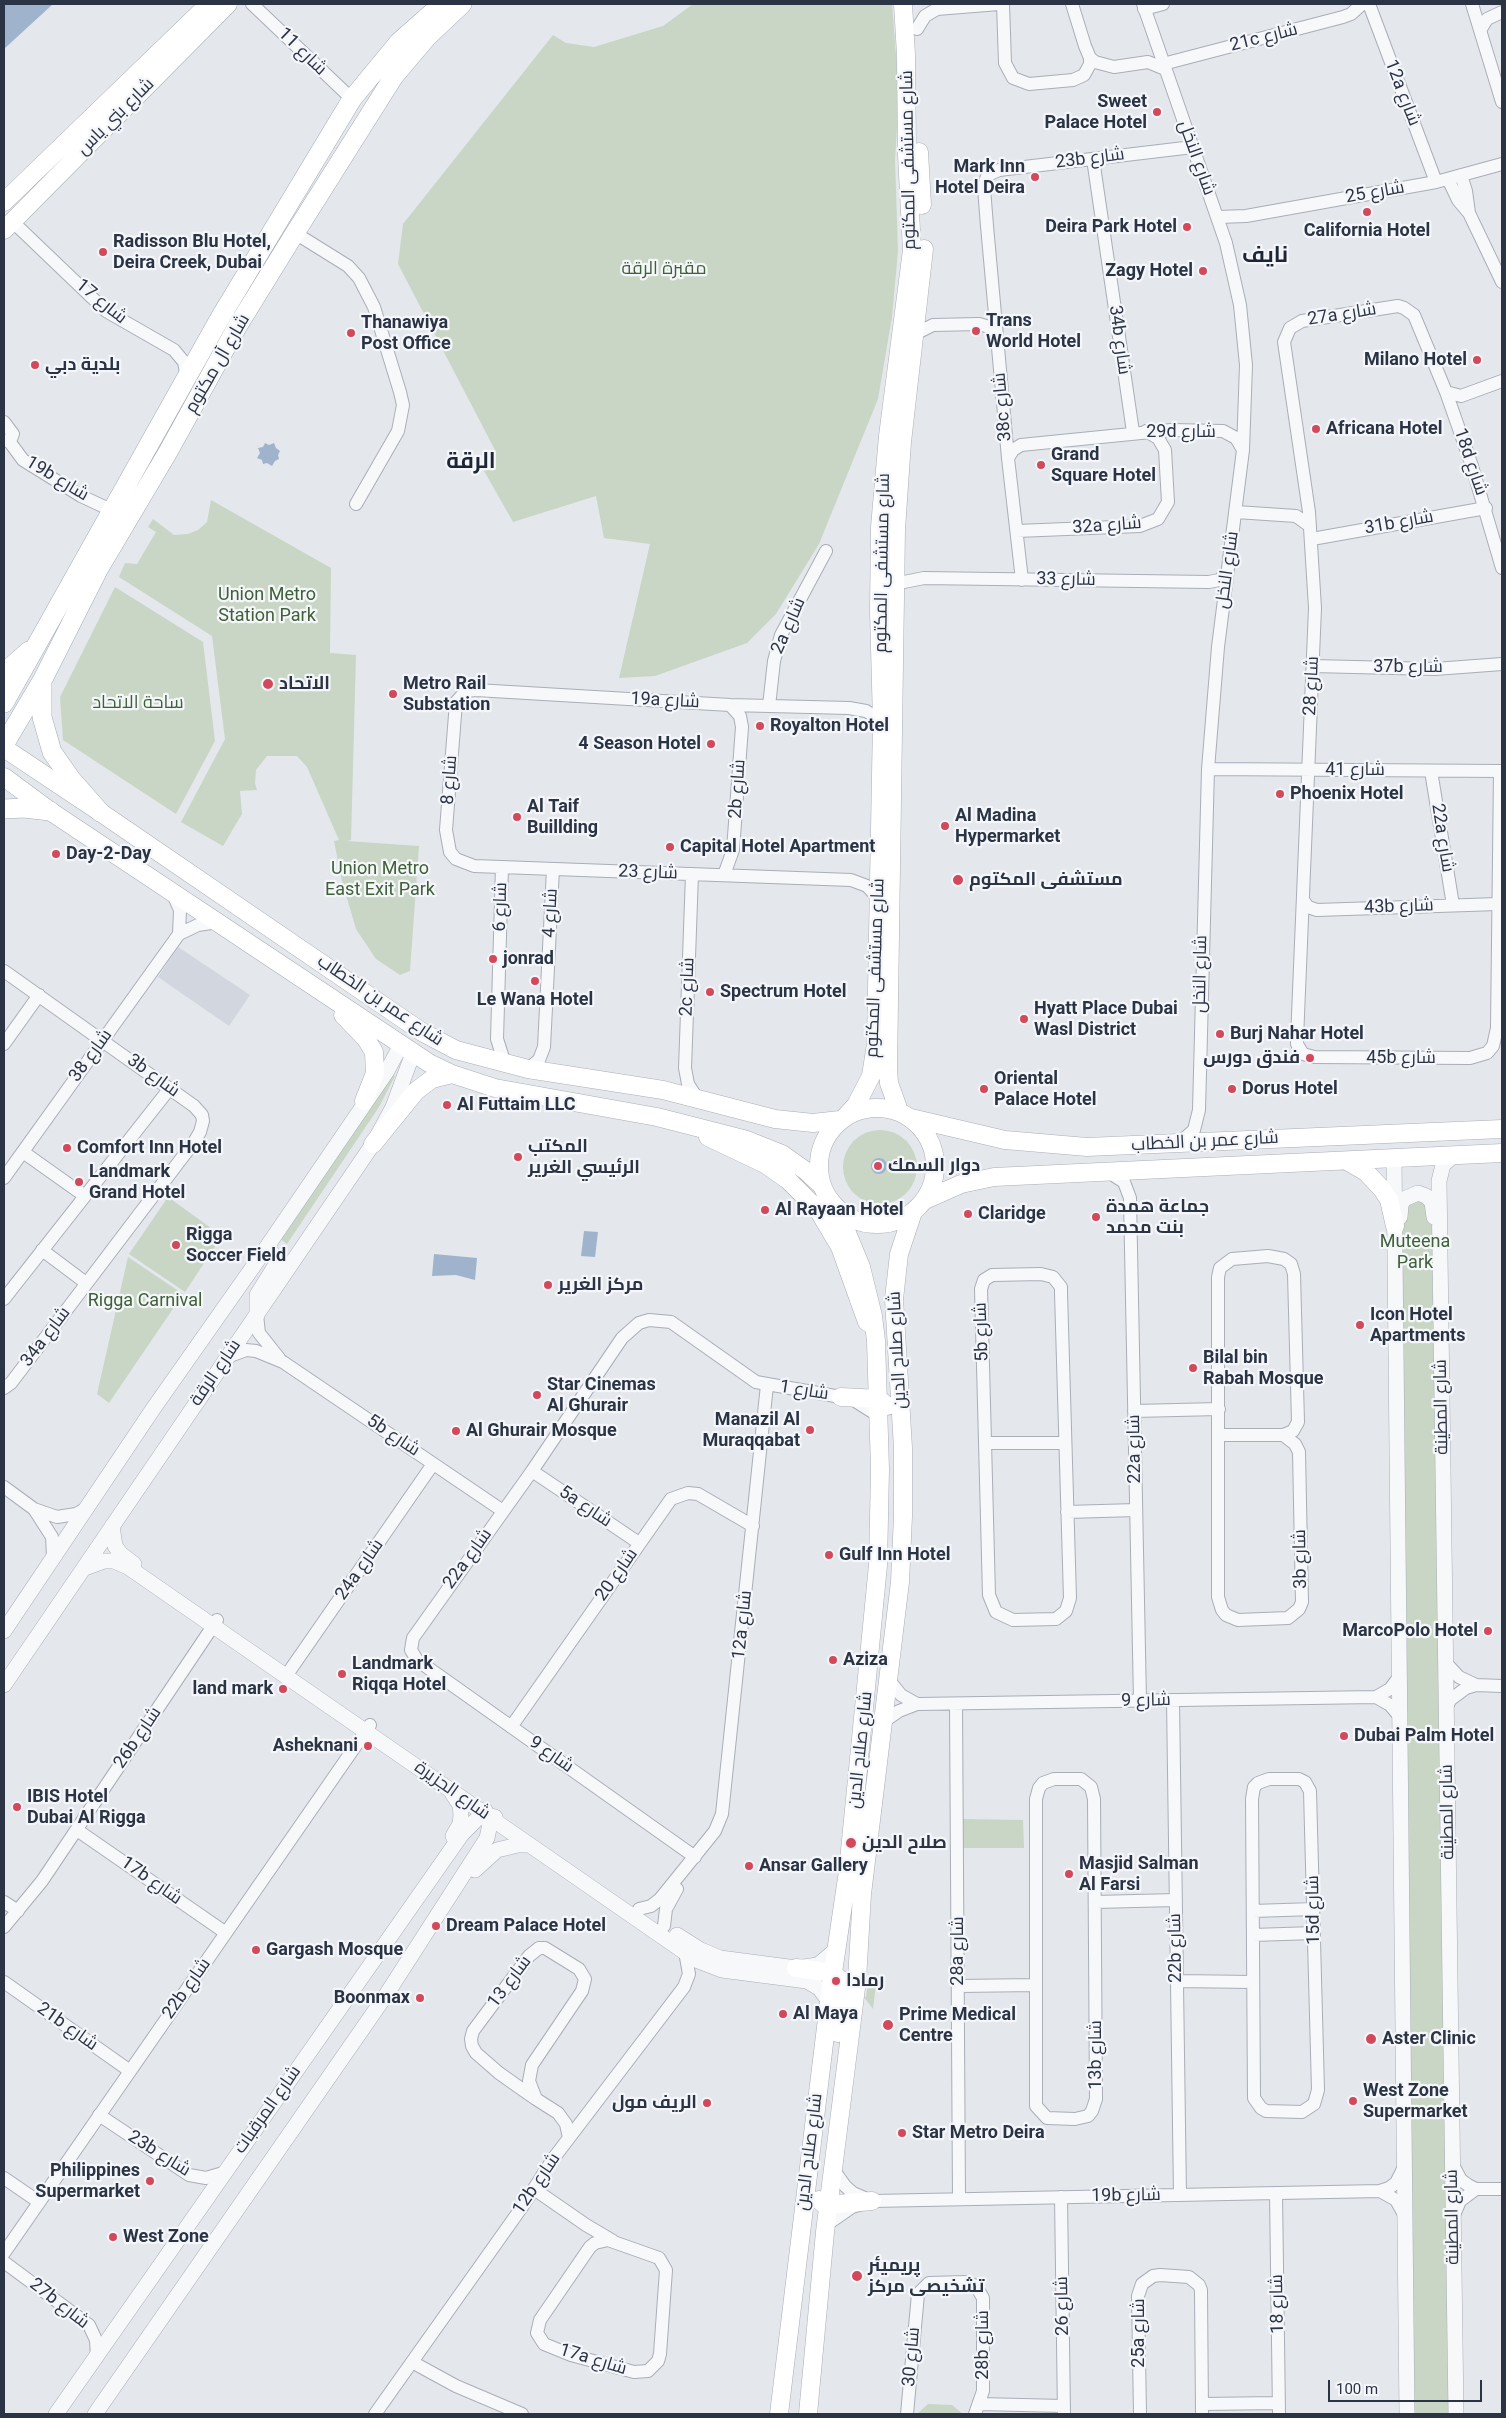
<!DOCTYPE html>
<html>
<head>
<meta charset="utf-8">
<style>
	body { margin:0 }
	#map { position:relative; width:1506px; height:2418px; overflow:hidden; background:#e4e7ec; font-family:Roboto,sans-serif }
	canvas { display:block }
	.frame { position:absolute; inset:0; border:5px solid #2b3445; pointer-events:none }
	.scale { position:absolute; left:1328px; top:2380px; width:154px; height:22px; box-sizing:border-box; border:2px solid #2b3445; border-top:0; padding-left:6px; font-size:15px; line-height:18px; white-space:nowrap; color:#2b3445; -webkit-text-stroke:4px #f4f6f9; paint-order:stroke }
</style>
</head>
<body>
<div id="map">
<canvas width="1506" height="2418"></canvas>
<div class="frame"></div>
<div class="scale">100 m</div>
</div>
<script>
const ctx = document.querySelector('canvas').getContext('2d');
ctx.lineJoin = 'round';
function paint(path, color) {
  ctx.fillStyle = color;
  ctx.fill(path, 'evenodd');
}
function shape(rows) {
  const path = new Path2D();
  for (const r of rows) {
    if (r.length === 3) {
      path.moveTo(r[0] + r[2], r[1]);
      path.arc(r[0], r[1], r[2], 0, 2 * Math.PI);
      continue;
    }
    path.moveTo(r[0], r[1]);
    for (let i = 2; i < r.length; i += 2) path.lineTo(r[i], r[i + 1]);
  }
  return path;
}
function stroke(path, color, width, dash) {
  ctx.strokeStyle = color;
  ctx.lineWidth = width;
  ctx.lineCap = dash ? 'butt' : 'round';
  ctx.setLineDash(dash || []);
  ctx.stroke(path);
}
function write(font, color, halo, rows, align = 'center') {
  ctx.font = font + ' Roboto,Cairo,sans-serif';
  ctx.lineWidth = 4.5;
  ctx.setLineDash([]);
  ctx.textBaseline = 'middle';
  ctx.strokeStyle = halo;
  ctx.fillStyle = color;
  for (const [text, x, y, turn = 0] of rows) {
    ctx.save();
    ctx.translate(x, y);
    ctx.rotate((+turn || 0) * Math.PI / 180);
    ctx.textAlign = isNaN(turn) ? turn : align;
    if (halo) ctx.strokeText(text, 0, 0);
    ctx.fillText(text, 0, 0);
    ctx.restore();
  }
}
paint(shape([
	[178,947,250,995,229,1026,158,977]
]), '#d2d6de');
paint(shape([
	[693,4,892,4,899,94,895,160,898,251,892,317,878,399,819,544,776,614,747,643,655,676,619,678,650,544,604,538,596,496,513,522,479,462,495,450,398,264,403,224,553,35,566,43,594,47,663,26],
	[211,500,331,568,330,653,356,655,351,840,347,841,419,846,410,971,400,975,376,959,356,929,342,881,334,841,339,840,307,767,297,756,267,756,256,770,255,783,257,790,240,791,242,814,223,846,181,822,225,739,212,636,119,577,125,563,137,564,156,532,148,527,153,519,174,535,188,534,198,530,207,522],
	[115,587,203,642,215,741,176,814,63,740,60,697],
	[389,1073,395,1076,379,1107,287,1244,278,1237],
	[880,1167,37],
	[168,1197,222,1236,185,1292,129,1254],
	[1393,1197,1434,1197,1453,2414,1412,2414],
	[128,1257,183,1294,109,1403,97,1394],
	[963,1819,1023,1820,1024,1848,963,1848],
	[877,1976,873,2009,864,1997,866,1997,868,1982],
	[928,2404,952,2405,963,2414,917,2414]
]), '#c9d6c5');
paint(shape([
	[4,4,53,4,4,49],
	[265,443,269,445,274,443,276,448,280,451,278,455,279,459,275,461,272,466,267,463,263,464,262,460,257,458,260,453,258,448,263,447],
	[879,1166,8],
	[584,1231,598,1232,595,1257,581,1256],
	[434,1254,477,1258,475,1280,456,1275,432,1276]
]), '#9fb4cc');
const minor = shape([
	[252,4,352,99],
	[1003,4,1005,63,1013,78,1029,84,1073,80,1084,75,1090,64,1090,58],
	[1072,4,1085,46,1090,58,1095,62,1114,67,1148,62,1165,69],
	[1143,4,1226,243,1240,305,1246,365,1243,450,1218,647,1208,769,1199,1110,1194,1130,1179,1143],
	[1369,4,1436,182],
	[1472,4,1502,102],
	[1144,9,1163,4],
	[917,29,925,16,937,9,999,4],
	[1481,29,1487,19,1502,12],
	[1163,64,1343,17,1351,14,1362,4],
	[1093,159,1133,432],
	[1461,175,1466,191,1469,213],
	[1448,179,1458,200,1469,213,1502,282],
	[1218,217,1246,216,1436,182,1502,164],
	[13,222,106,311,174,350,184,362,187,378],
	[295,233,348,266,359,278,374,307,400,392,403,405,398,431,356,504],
	[915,334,933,325,979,324,989,327,997,334],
	[1446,392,1461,396,1502,381],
	[4,422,13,434,11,439,4,441],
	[9,441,23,460,81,496,111,510],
	[1008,458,1013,450,1021,445,1171,430,1223,431,1236,438,1243,450],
	[1236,512,1296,516,1310,526],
	[1017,531,1140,526,1158,519,1168,502,1165,450,1158,438,1146,431],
	[1312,539,1486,508],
	[1022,580,1008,458,987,226,984,188,986,179,988,175,999,170,1193,147],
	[888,581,904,582,924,578,1209,582,1219,580,1227,573],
	[1313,666,1435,669,1502,664],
	[769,706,774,661,781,635,826,551],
	[1208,769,1502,771],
	[1431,771,1453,905],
	[1500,771,1497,1028,1493,1046,1487,1053,1470,1058,1314,1057,1303,1054,1297,1044,1297,1039,1315,608,1309,512,1284,342,1290,328,1302,321,1398,306,1404,308,1414,315,1446,392,1471,463,1502,568],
	[502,867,497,1039,505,1064],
	[692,874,685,1068,688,1084,697,1098],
	[724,875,733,850,742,727,740,716,730,705],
	[173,894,180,910,179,934],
	[878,898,867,886,851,880,474,866,456,859,450,852,446,830,456,702,466,691,476,690,730,705,849,708,866,711,882,721],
	[1303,900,1308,907,1317,910,1498,904],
	[4,971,194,1106,202,1115,203,1121,200,1132,194,1142,11,1383,4,1388],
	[4,1044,39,995],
	[528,1069,539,1060,544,1047,553,869],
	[23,1152,85,1196],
	[1110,1173,1124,1182,1130,1198,1140,1701],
	[4,1178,179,934,198,925,218,922],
	[42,1250,86,1283],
	[1041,1274,1053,1277,1061,1287,1061,1293,1070,1598,1066,1611,1056,1619,1013,1620,996,1612,989,1595,981,1289,984,1280,992,1275,1041,1274],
	[4,1299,170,1088],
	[257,1315,259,1333,279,1358],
	[227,1357,246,1350,256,1351,283,1362,503,1511],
	[1134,1411,1219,1409],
	[1219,1435,1283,1435,1293,1431,1298,1422,1294,1274,1291,1264,1284,1259,1268,1256,1232,1259,1220,1268,1218,1277,1218,1597,1222,1610,1226,1615,1238,1620,1288,1618,1299,1609,1302,1602,1299,1452,1295,1444,1283,1435],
	[985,1443,1065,1443],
	[532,1471,639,1543],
	[4,1487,34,1509,57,1517,76,1514,85,1509],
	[34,1509,52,1537,53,1556],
	[1067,1512,1136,1510],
	[1446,1663,1459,1677,1476,1685],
	[286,1676,433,1464],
	[889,1680,901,1695,917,1704],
	[1376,1697,1390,1705,1400,1717],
	[1173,1700,1180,2195],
	[956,1704,959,2199],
	[1446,1709,1450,1700,1466,1688,1476,1685,1502,1686],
	[883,1722,899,1711,917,1704,1376,1697,1390,1689,1399,1677],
	[511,1727,671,1499,688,1493,698,1494,753,1526],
	[1054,1779,1081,1779,1091,1787,1094,1799,1096,2099,1092,2111,1088,2116,1075,2119,1047,2118,1036,2106,1036,1799,1039,1788,1043,1783,1054,1779],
	[1269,1779,1299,1779,1305,1782,1310,1791,1318,2090,1314,2104,1302,2112,1266,2111,1261,2108,1254,2098,1252,1799,1254,1787,1258,1783,1269,1779],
	[77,1830,226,1933],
	[695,1857,417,1660,411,1650,413,1638,532,1471,622,1338,639,1323,649,1320,671,1322,756,1382,852,1399,879,1416],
	[4,1902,18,1911],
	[1095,1902,1176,1900],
	[639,1909,651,1906,660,1899,715,1831,722,1814,767,1385],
	[1253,1911,1314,1909],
	[664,1926,666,1909,677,1889],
	[4,1927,42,1881,217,1620],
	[1253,1935,1314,1933],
	[1177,1981,1253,1982],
	[4,1982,130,2071],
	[958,1986,1036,1985],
	[536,2099,529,2081,532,2065,582,1991,585,1979,579,1969,545,1948,539,1948,529,1956,473,2031,471,2039,472,2046,476,2053,499,2073,523,2090,536,2099,558,2113,566,2124,569,2138],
	[99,2115,189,2175,206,2178,223,2173],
	[1453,2165,1461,2180,1468,2185,1476,2189,1502,2189],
	[833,2169,845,2186,853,2193,869,2200],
	[4,2178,39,2202],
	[534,2189,586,2225,613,2241],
	[1380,2191,1396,2200,1405,2216],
	[1276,2193,1279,2414],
	[1061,2197,1064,2414],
	[1454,2215,1460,2201,1476,2189],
	[826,2225,852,2207,872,2201,1380,2191,1389,2188,1396,2183,1404,2167],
	[608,2240,659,2258,666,2270,660,2354,658,2361,648,2371,634,2372,571,2355,544,2344,537,2333,540,2320,590,2247,595,2243,608,2240],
	[4,2253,370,1725],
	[4,2262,89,2325,96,2340,97,2357],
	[412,2362,456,2386,522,2414],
	[979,2404,1064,2406],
	[1202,2404,1279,2403],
	[375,2414,522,2207,553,2159,684,1987,689,1974,685,1952],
	[907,2414,918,2294,929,2283,966,2282,976,2286,983,2298,983,2391,975,2414],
	[1140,2414,1138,2296,1142,2284,1153,2276,1160,2275,1189,2277,1199,2285,1201,2290,1202,2414]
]);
const tertiary = shape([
	[1453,1156,1443,1165,1439,1181,1456,2414],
	[1394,1159,1407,2414],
	[1400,1217,1401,1205,1404,1199,1418,1193,1426,1196,1432,1202,1434,1217],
	[257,1315,257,1295,277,1263,272,1253,262,1254],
	[112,1526,115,1546,121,1554,134,1564],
	[85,1568,104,1561,114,1561,128,1567,696,1960,722,1970,807,1981,819,1988,829,2001],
	[4,1631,153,1409,262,1254,387,1071,401,1045],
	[4,1685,373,1144,393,1107,413,1053],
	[452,1793,460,1805,461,1815,460,1824,453,1836],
	[475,1870,497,1850,518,1845,529,1845],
	[677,1935,701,1950,720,1958,796,1968,818,1965,836,1950],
	[56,2414,462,1834,477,1819,487,1815,495,1817],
	[95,2414,386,1995,487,1838,490,1824,485,1810]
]);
const secondary = shape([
	[919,152,922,205],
	[4,202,209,4],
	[4,230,228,4],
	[4,748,100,812,422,1032,456,1050,528,1069,663,1090,775,1119,813,1123,840,1120],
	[4,777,50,811,429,1063,452,1074,495,1088,657,1117,747,1140,782,1154,806,1171,822,1186],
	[343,1015,366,1039,374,1052,375,1073,364,1101],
	[877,1166,58],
	[899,1111,889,1083,888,1069,896,529,902,442,924,249],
	[845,1117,856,1105,871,1076,876,1044,882,721,879,611,880,527,888,436,912,250,907,155,906,55,903,4],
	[911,1118,1005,1140,1087,1147,1502,1129],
	[708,1137,765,1164,788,1180,818,1210,840,1247,867,1322],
	[373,1144,416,1091,432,1079,452,1074],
	[1347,1161,1366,1172,1382,1189,1389,1200,1395,1226],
	[925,1200,961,1184,994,1177,1502,1153],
	[841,1397,879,1399,887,1406],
	[796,1968,832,1973,841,1980,843,1991,838,2033],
	[819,2200,825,2205,872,2201],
	[779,2414,831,1986,848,1871,878,1565,880,1469,876,1341,873,1316,861,1267,837,1209],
	[808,2414,825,2232,857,1980,862,1894,900,1582,903,1516,903,1448,894,1299,899,1254,913,1212]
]);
const primary = shape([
	[4,673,29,651],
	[42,682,42,717,52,752,71,779,100,812],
	[4,703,220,318,352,99,399,42,442,4],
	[4,745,43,679,98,570,168,452,237,327,295,233,394,76,427,37,462,4],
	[4,809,24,808,50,811]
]);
stroke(minor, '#a9aeb7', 14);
stroke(tertiary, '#a9aeb7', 16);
stroke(secondary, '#a9aeb7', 19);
stroke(primary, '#a3abb8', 20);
stroke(minor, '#f7f8fa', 12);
stroke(tertiary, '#f7f8fa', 15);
stroke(secondary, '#fff', 18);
stroke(primary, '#fff', 19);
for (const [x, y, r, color] of [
	[1157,112,5,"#d1495b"],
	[1035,177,5,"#d1495b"],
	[1367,212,5,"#d1495b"],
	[1187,227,5,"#d1495b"],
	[103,252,5,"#d1495b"],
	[1203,271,5,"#d1495b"],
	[976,331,5,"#d1495b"],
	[351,333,5,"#d1495b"],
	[1477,360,5,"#d1495b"],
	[35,365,5,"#d1495b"],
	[1316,429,5,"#d1495b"],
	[1041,465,5,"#d1495b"],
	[268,684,6,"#d1495b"],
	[393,694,5,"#d1495b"],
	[760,726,5,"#d1495b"],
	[711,744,5,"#d1495b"],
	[1280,794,5,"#d1495b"],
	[517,817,5,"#d1495b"],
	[945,826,5,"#d1495b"],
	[670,847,5,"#d1495b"],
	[56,854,5,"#d1495b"],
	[958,880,6,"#d1495b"],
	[493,959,5,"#d1495b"],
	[535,981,5,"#d1495b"],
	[710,992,5,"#d1495b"],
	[1024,1019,5,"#d1495b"],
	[1220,1034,5,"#d1495b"],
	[1310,1058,5,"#d1495b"],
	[984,1089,5,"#d1495b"],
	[1232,1089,5,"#d1495b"],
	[447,1105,5,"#d1495b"],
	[67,1148,5,"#d1495b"],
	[518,1157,5,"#d1495b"],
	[878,1166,5,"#d1495b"],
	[79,1182,5,"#d1495b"],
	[765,1210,5,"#d1495b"],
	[968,1214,5,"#d1495b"],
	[1096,1217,5,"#d1495b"],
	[176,1245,5,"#d1495b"],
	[548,1285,5,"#d1495b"],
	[1360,1325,5,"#d1495b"],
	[1193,1368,5,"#d1495b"],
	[537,1395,5,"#d1495b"],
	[810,1430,5,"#d1495b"],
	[456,1431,5,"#d1495b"],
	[829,1555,5,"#d1495b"],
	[1488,1631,5,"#d1495b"],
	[833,1660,5,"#d1495b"],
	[342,1674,5,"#d1495b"],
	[283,1689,5,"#d1495b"],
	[1344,1736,5,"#d1495b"],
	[368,1746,5,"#d1495b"],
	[17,1807,5,"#d1495b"],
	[851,1843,6,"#d1495b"],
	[749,1866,5,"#d1495b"],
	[1069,1874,5,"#d1495b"],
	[436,1926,5,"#d1495b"],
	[256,1950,5,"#d1495b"],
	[836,1981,5,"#d1495b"],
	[420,1998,5,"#d1495b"],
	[783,2014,5,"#d1495b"],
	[888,2025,6,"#d1495b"],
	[1371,2039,6,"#d1495b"],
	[1353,2101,5,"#d1495b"],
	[707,2103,5,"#d1495b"],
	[902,2133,5,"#d1495b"],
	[150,2181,5,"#d1495b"],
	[113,2237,5,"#d1495b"],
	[857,2276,6,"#d1495b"]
]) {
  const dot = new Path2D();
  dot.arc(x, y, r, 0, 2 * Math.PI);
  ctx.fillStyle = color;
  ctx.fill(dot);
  stroke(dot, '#f4f6f9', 2);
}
write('18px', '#2b3445', '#f4f6f9', [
	["21c شارع",1264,38,-14],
	["شارع 11",302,52,44],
	["12a شارع",1402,93,69],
	["شارع بني ياس",116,117,-45],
	["شارع النخل",1196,158,70],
	["23b شارع",1090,159,-7],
	["شارع مستشفى المكتوم",909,160,-91],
	["شارع 25",1375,193,-10],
	["شارع 17",101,302,39],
	["27a شارع",1342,315,-9],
	["34b شارع",1119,340,82],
	["شارع آل مكتوم",218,364,-60],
	["38c شارع",1003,407,-95],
	["29d شارع",1181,432],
	["18d شارع",1470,462,71],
	["19b شارع",57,479,31],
	["31b شارع",1399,523,-10],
	["32a شارع",1107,526,-4],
	["شارع مستشفى المكتوم",883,563,-89],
	["شارع النخل",1228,570,-82],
	["شارع 33",1066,580,1],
	["2a شارع",789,626,-66],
	["37b شارع",1408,667],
	["شارع 28",1312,686,-87],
	["19a شارع",665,701,3],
	["شارع 41",1355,770],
	["شارع 8",450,780,-86],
	["2b شارع",738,789,-86],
	["22a شارع",1442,838,81],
	["شارع 23",648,873,2],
	["شارع 6",501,907,-88],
	["43b شارع",1399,907,-2],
	["شارع 4",551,913,-87],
	["شارع مستشفى المكتوم",876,968,-88],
	["شارع النخل",1201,974,-89],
	["2c شارع",688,987,-88],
	["شارع عمر بن الخطاب",380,1001,34],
	["شارع 38",91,1056,-54],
	["45b شارع",1401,1058],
	["3b شارع",153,1076,36],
	["شارع عمر بن الخطاب",1205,1142,-3],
	["5b شارع",982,1332,-92],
	["34a شارع",46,1337,-53],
	["شارع صلاح الدين",898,1350,-93],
	["شارع الرقة",216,1373,-56],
	["شارع 1",804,1391,9],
	["شارع المطينة",1442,1407,-91],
	["5b شارع",393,1436,34],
	["22a شارع",1135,1449,-91],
	["5a شارع",585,1507,34],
	["22a شارع",468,1559,-54],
	["3b شارع",1301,1559,-91],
	["24a شارع",360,1570,-55],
	["شارع 20",617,1575,-55],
	["12a شارع",743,1625,-84],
	["شارع 9",1146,1701,-1],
	["26b شارع",138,1738,-56],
	["شارع صلاح الدين",861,1750,-84],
	["شارع 9",551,1755,35],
	["شارع الجزيرة",452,1791,35],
	["شارع المطينة",1448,1812,-91],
	["17b شارع",151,1881,35],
	["15d شارع",1314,1910,-91],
	["22b شارع",1176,1948,-91],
	["28a شارع",958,1951,-90],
	["شارع 13",510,1982,-53],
	["22b شارع",187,1989,-55],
	["21b شارع",67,2027,35],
	["13b شارع",1096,2055,-90],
	["شارع المرقبات",268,2110,-55],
	["شارع صلاح الدين",810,2152,-83],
	["23b شارع",159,2154,32],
	["12b شارع",537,2184,-56],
	["19b شارع",1126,2196,-1],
	["شارع المطينة",1453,2217,-91],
	["27b شارع",59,2304,38],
	["شارع 18",1278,2304,-91],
	["شارع 26",1063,2306,-91],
	["25a شارع",1139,2333,-90],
	["28b شارع",983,2345,-90],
	["شارع 30",912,2357,-85],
	["17a شارع",593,2360,17]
]);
write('bold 18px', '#2b3445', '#f4f6f9', [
	["Sweet",1147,102,"right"],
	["Palace Hotel",1147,123,"right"],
	["Mark Inn",1025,167,"right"],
	["Hotel Deira",1025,188,"right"],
	["Deira Park Hotel",1177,227,"right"],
	["California Hotel",1367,231,"center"],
	["Radisson Blu Hotel,",113,242],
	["Deira Creek, Dubai",113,263],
	["Zagy Hotel",1193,271,"right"],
	["Trans",986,321],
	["World Hotel",986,342],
	["Thanawiya",361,323],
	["Post Office",361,344],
	["Milano Hotel",1467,360,"right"],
	["بلدية دبي",45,365],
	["Africana Hotel",1326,429],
	["Grand",1051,455],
	["Square Hotel",1051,476],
	["الاتحاد",279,684],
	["Metro Rail",403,684],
	["Substation",403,705],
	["Royalton Hotel",770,726],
	["4 Season Hotel",701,744,"right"],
	["Phoenix Hotel",1290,794],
	["Al Taif",527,807],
	["Buillding",527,828],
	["Al Madina",955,816],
	["Hypermarket",955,837],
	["Capital Hotel Apartment",680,847],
	["Day-2-Day",66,854],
	["مستشفى المكتوم",969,880],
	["jonrad",503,959],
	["Spectrum Hotel",720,992],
	["Le Wana Hotel",535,1000,"center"],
	["Hyatt Place Dubai",1034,1009],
	["Wasl District",1034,1030],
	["Burj Nahar Hotel",1230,1034],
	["فندق دورس",1300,1058,"right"],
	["Oriental",994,1079],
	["Palace Hotel",994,1100],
	["Dorus Hotel",1242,1089],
	["Al Futtaim LLC",457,1105],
	["المكتب",528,1147],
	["الرئيسي الغرير",528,1168],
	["Comfort Inn Hotel",77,1148],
	["دوار السمك",888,1166],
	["Landmark",89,1172],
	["Grand Hotel",89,1193],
	["جماعة همدة",1106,1207],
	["بنت محمد",1106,1228],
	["Al Rayaan Hotel",775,1210],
	["Claridge",978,1214],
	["Rigga",186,1235],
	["Soccer Field",186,1256],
	["مركز الغرير",558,1285],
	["Icon Hotel",1370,1315],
	["Apartments",1370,1336],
	["Bilal bin",1203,1358],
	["Rabah Mosque",1203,1379],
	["Star Cinemas",547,1385],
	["Al Ghurair",547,1406],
	["Manazil Al",800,1420,"right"],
	["Muraqqabat",800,1441,"right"],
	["Al Ghurair Mosque",466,1431],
	["Gulf Inn Hotel",839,1555],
	["MarcoPolo Hotel",1478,1631,"right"],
	["Aziza",843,1660],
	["Landmark",352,1664],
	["Riqqa Hotel",352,1685],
	["land mark",273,1689,"right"],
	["Dubai Palm Hotel",1354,1736],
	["Asheknani",358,1746,"right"],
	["IBIS Hotel",27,1797],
	["Dubai Al Rigga",27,1818],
	["صلاح الدين",862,1843],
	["Masjid Salman",1079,1864],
	["Al Farsi",1079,1885],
	["Ansar Gallery",759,1866],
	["Dream Palace Hotel",446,1926],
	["Gargash Mosque",266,1950],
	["رمادا",846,1981],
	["Boonmax",410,1998,"right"],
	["Al Maya",793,2014],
	["Prime Medical",899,2015],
	["Centre",899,2036],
	["Aster Clinic",1382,2039],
	["West Zone",1363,2091],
	["Supermarket",1363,2112],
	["الريف مول",697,2103,"right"],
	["Star Metro Deira",912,2133],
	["Philippines",140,2171,"right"],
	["Supermarket",140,2192,"right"],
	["West Zone",123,2237],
	["پریمیئر",868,2266],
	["تشخیصی مرکز",868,2287]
], 'left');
write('18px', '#3f6138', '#f4f6f9', [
	["مقبرة الرقة",664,269],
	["Union Metro",267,595],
	["Station Park",267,616],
	["ساحة الاتحاد",138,703],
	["Union Metro",380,869],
	["East Exit Park",380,890],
	["Muteena",1415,1242],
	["Park",1415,1263],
	["Rigga Carnival",145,1301]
]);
write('bold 22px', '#1d2536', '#f4f6f9', [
	["نایف",1265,256],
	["الرقة",471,462]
]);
</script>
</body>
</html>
